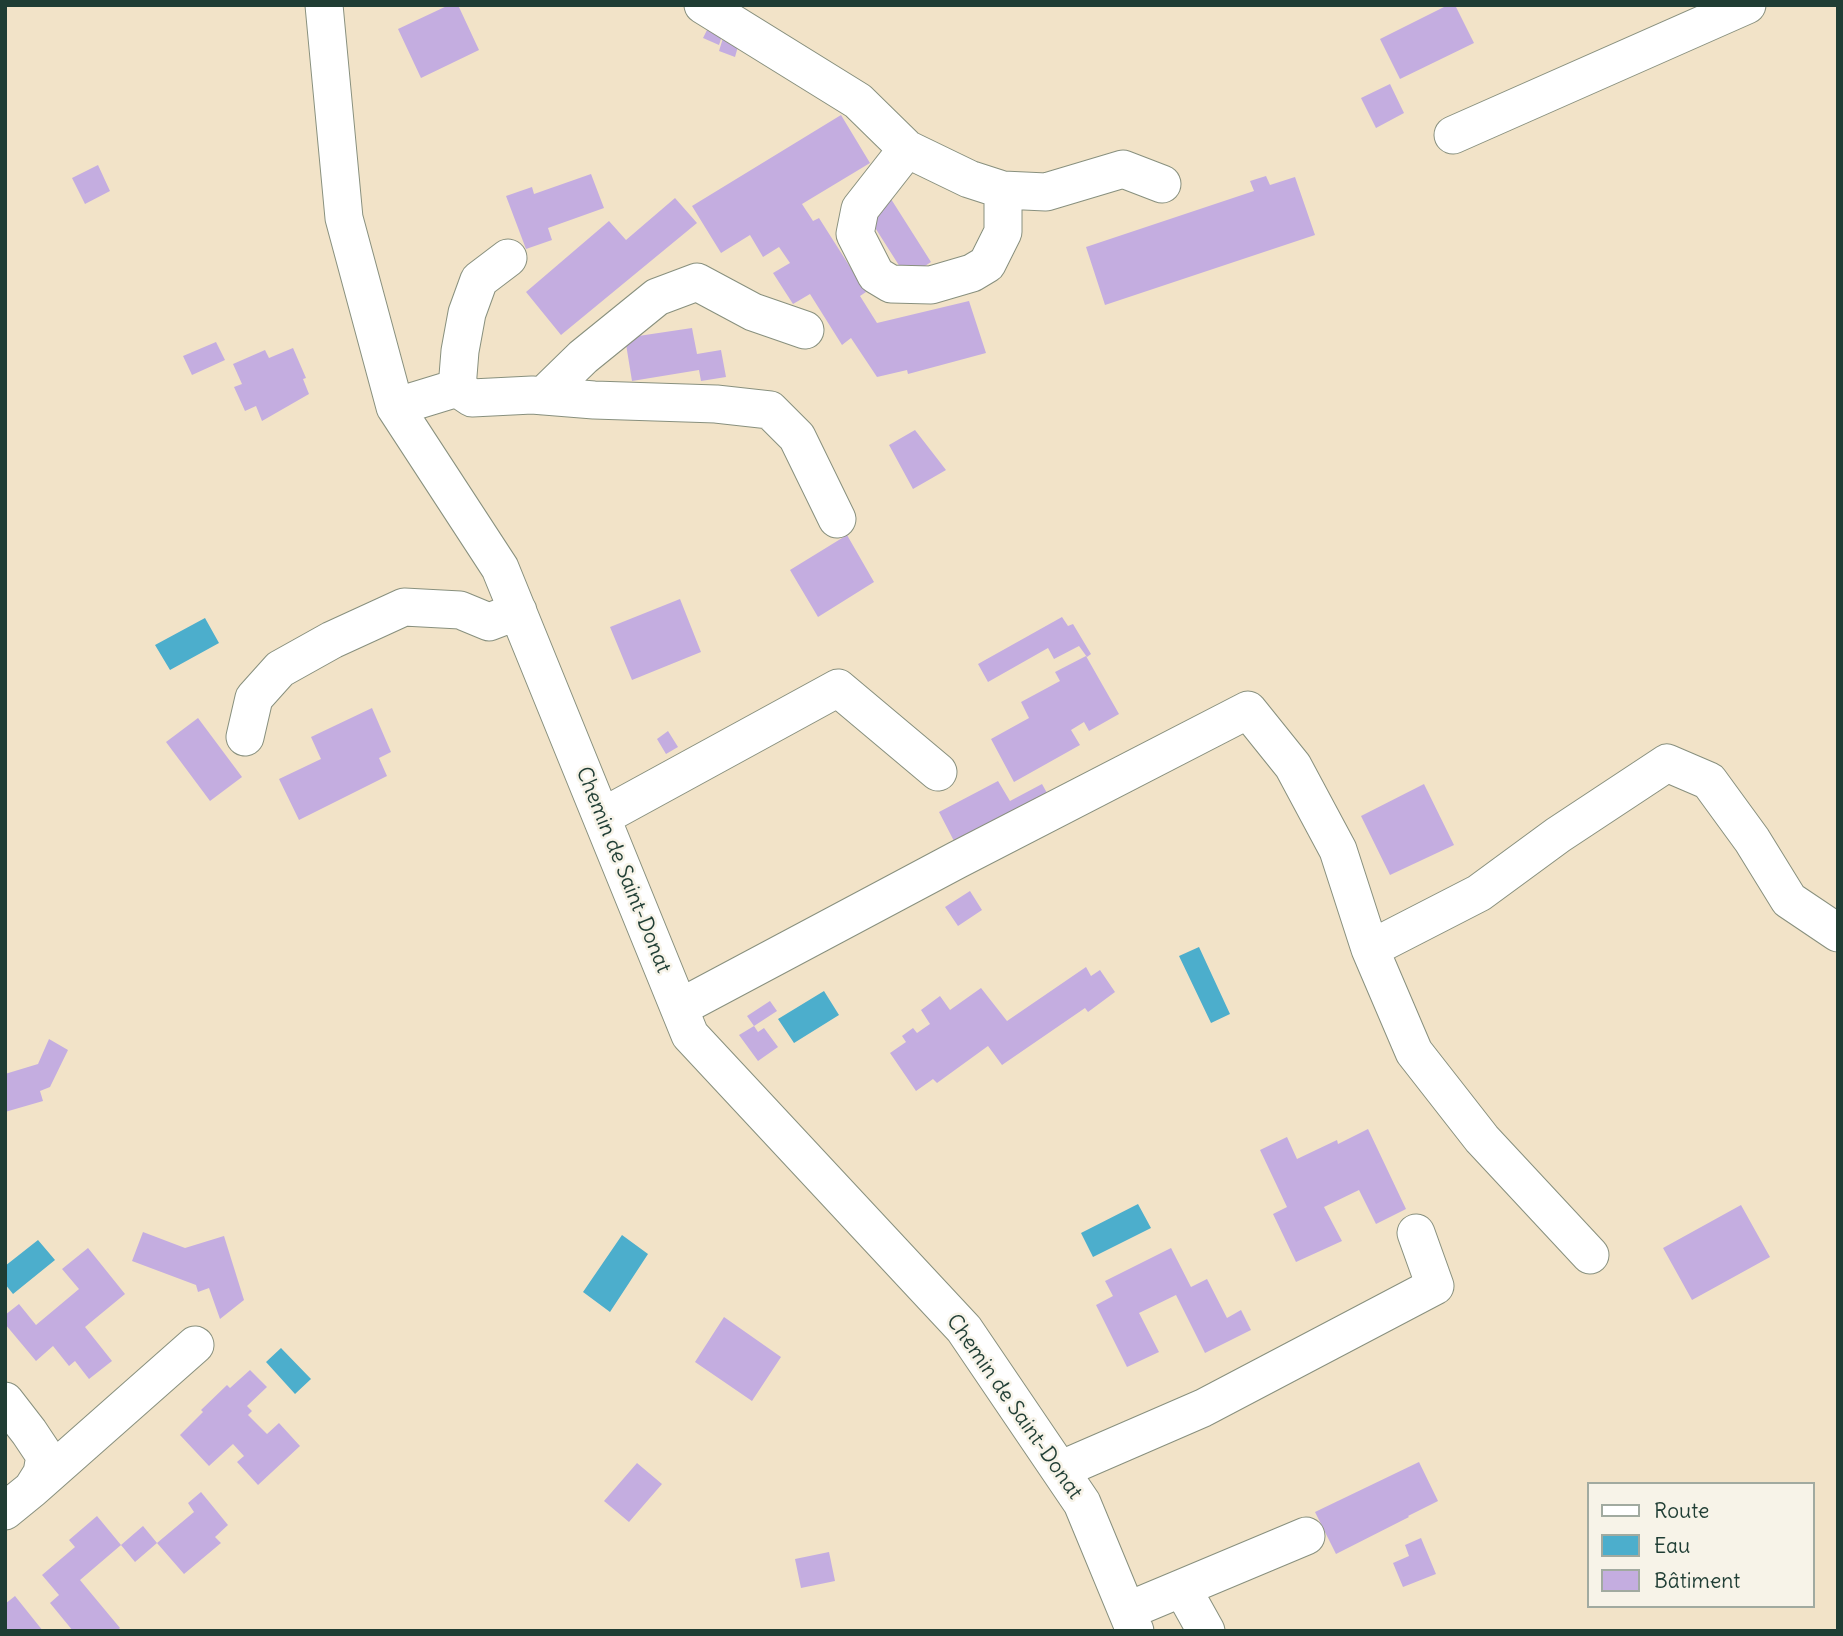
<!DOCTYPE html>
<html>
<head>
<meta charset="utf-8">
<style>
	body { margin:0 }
	#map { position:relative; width:1843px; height:1636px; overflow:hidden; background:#f2e3c8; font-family:Delius,sans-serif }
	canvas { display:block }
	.frame { position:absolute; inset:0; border:7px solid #1f3d34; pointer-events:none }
	.legend { position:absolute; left:1587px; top:1482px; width:228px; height:126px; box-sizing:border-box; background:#f7f3e8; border:2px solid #a1aaa0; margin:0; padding:9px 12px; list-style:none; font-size:21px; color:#1f3d34 }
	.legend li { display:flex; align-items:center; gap:14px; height:35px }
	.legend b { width:35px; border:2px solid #a1aaa0 }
</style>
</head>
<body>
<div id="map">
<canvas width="1843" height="1636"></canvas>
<div class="frame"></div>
<ul class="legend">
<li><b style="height:9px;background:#fff"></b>Route</li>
<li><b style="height:19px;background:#4caecc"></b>Eau</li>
<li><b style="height:19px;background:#c4ade0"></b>Bâtiment</li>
</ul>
</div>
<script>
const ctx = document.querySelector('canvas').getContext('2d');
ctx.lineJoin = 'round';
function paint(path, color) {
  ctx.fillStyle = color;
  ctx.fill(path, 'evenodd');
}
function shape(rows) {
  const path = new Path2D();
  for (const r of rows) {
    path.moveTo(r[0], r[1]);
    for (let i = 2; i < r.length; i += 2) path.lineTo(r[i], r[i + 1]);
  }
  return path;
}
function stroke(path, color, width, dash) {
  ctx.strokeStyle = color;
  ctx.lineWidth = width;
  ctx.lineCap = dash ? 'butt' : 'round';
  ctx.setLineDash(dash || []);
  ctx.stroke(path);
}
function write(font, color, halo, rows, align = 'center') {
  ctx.font = font + ' Delius,sans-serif';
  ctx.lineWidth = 5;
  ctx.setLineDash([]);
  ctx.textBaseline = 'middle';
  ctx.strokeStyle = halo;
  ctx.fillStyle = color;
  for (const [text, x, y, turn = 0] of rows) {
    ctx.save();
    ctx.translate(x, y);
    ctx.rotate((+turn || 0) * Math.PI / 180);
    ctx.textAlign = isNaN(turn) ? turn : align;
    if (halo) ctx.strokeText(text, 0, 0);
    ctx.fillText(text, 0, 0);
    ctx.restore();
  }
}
paint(shape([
	[205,618,219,643,170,670,155,645],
	[1199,947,1230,1014,1211,1023,1179,956],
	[824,991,839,1015,794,1043,778,1019],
	[1138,1204,1151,1228,1093,1257,1081,1233],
	[622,1235,648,1254,610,1312,583,1292],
	[38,1240,55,1260,13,1294,5,1284,5,1266],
	[281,1348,311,1379,295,1394,266,1362]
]), '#4caecc');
paint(shape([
	[449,5,458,5,479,50,421,78,398,29],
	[1448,5,1455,5,1474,43,1400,79,1380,39],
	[709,26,724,30,719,45,703,38],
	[723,38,739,43,735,57,719,51],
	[1390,84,1404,113,1376,128,1361,98],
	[841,115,870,163,802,204,813,221,819,218,866,292,860,296,877,323,969,301,986,353,908,374,907,370,877,377,851,338,842,345,810,294,793,304,773,273,790,263,779,247,763,257,750,235,721,253,692,206],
	[98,165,110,191,85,204,72,178],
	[591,174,604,208,548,228,552,240,526,249,506,196,532,187,534,194],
	[1266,176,1270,185,1295,177,1315,235,1105,305,1086,247,1254,191,1250,181],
	[675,198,697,223,561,335,526,292,609,221,626,240],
	[891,199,931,262,907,278,867,215],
	[692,328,697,354,721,350,726,377,701,381,699,370,632,381,625,338],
	[216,342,225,360,192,375,183,356],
	[293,348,306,378,303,379,309,394,262,421,256,406,245,411,234,387,242,384,233,364,265,350,269,358],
	[915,430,946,470,913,489,889,445],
	[847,535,874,582,818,617,790,570],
	[680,599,701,652,632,680,610,627],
	[1062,617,1068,626,1073,624,1091,654,1087,657,1079,646,1054,659,1048,648,988,682,978,664],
	[1086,656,1119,714,1089,731,1084,722,1071,730,1080,745,1014,782,991,739,1029,718,1021,702,1060,681,1055,672],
	[372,708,391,752,379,758,387,776,299,820,279,779,321,759,311,737],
	[198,718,242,777,210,801,166,742],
	[668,731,678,747,666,754,657,739],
	[998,781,1010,801,1042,784,1047,793,954,841,939,812],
	[1424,784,1454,845,1390,875,1361,816],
	[970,891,982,910,958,926,945,907],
	[1086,967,1091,976,1100,970,1115,992,1088,1012,1085,1008,1002,1065,988,1046,937,1083,933,1079,916,1091,890,1053,906,1042,902,1036,913,1028,917,1033,930,1024,921,1010,940,996,950,1010,981,988,1007,1021],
	[770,1001,777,1011,754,1026,747,1016],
	[754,1026,758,1032,764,1028,778,1047,758,1061,739,1035],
	[49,1039,68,1050,50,1087,40,1091,43,1101,5,1112,5,1074,38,1064],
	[1368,1129,1406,1209,1376,1224,1359,1190,1324,1207,1342,1241,1296,1262,1273,1214,1287,1207,1260,1150,1287,1137,1297,1159,1337,1140,1338,1144],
	[1741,1205,1770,1257,1692,1300,1663,1248],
	[143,1232,185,1248,224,1236,244,1300,220,1319,209,1288,198,1292,196,1285,132,1261],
	[88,1248,125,1294,85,1327,112,1361,89,1379,75,1361,69,1366,53,1346,36,1361,5,1324,5,1315,19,1304,36,1325,79,1289,62,1269],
	[1171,1248,1191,1287,1207,1279,1227,1318,1241,1310,1251,1330,1205,1353,1176,1295,1139,1313,1159,1352,1127,1367,1096,1305,1113,1296,1105,1281],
	[724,1317,781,1357,752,1401,695,1362],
	[250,1370,267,1387,247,1406,252,1411,248,1415,267,1434,279,1423,300,1446,258,1485,237,1462,244,1456,233,1444,209,1466,180,1435,203,1412,201,1410,227,1385,230,1388],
	[1419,1462,1438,1501,1408,1516,1409,1517,1336,1554,1315,1512],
	[637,1463,662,1484,629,1522,604,1501],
	[201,1492,228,1525,215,1537,221,1543,184,1574,157,1543,194,1512,188,1503],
	[97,1516,121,1545,80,1580,120,1628,117,1631,73,1631,50,1603,59,1595,42,1575,75,1547,69,1540],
	[143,1526,157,1543,135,1562,121,1545],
	[1421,1538,1436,1574,1403,1587,1393,1563,1409,1556,1405,1545],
	[829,1552,835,1581,801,1588,795,1559],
	[15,1596,43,1631,5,1631,5,1604]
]), '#c4ade0');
const minor = shape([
	[324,5,344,218,395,407,500,568,690,1035,964,1329,1082,1503,1135,1631],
	[703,5,858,101,907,149,969,179,1003,190,1046,192,1123,169,1162,184],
	[1453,135,1747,5],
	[907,149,860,209,855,234,876,275,891,284,931,285,972,273,987,264,1003,232,1003,190],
	[457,388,460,351,467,313,479,280,508,258],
	[543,396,583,357,657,297,697,282,753,312,805,330],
	[395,407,457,388,472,398,532,395,594,400,716,404,770,410,797,437,837,519],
	[245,737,254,698,280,669,332,640,404,607,460,610,489,622,518,611],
	[602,817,838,688,938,772],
	[679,1008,957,860,1248,710,1293,766,1338,850,1370,949],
	[1590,1255,1482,1139,1414,1052,1370,949,1479,893,1558,835,1667,763,1709,781,1752,840,1789,900,1838,933],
	[5,1401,29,1432,45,1456,42,1473,32,1489,5,1511],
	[1060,1470,1203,1408,1435,1286,1416,1233],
	[32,1489,195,1345],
	[1182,1588,1306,1536],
	[1127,1611,1182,1588,1206,1631]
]);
stroke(minor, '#88907e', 39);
stroke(minor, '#fff', 37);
write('21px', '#1f3d34', '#f7f3e8', [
	["Chemin de Saint-Donat",623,870,68],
	["Chemin de Saint-Donat",1014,1407,55]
]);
</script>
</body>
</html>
